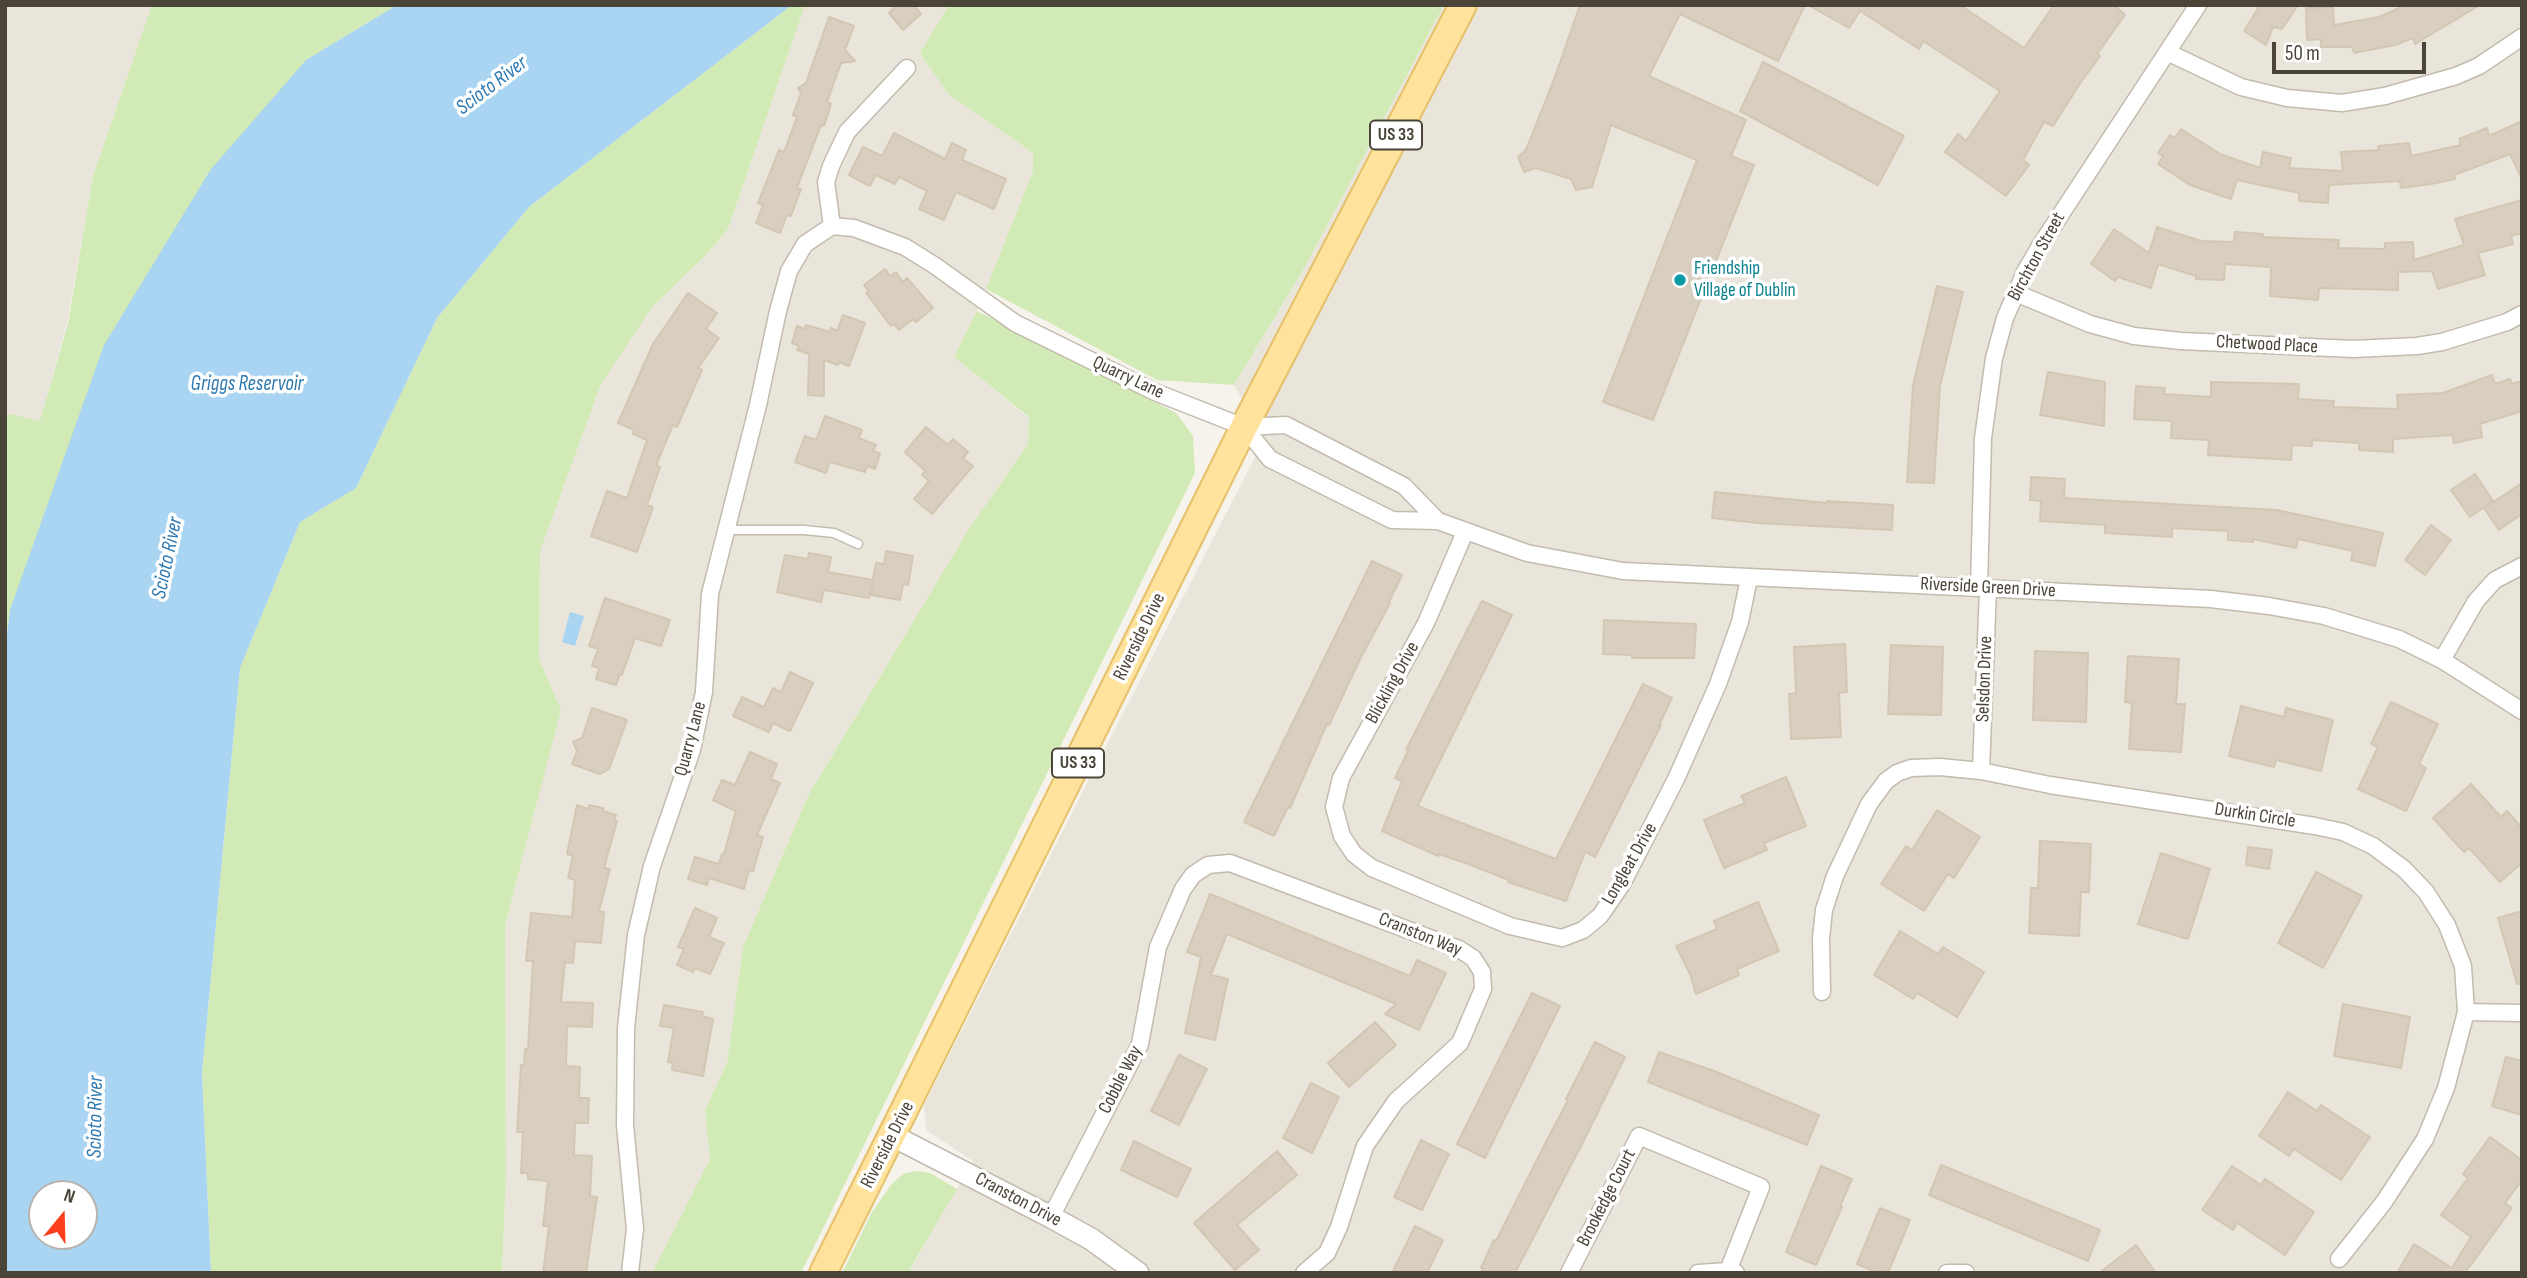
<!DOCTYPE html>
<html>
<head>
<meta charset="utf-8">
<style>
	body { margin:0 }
	#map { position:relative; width:2527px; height:1278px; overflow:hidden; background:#f6f3ec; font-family:"Sofia Sans Condensed",sans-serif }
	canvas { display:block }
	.frame { position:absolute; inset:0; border:7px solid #4b4439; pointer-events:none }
	.north { position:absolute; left:28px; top:1180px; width:70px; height:70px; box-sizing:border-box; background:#fff; border:2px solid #b7b4b0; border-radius:50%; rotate:19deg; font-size:19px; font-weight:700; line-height:28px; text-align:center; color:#4b4439 }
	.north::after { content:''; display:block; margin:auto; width:24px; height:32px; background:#fc3f1d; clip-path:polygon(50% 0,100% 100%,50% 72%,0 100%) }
	.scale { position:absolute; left:2272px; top:42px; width:154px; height:32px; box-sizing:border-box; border:4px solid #4b4439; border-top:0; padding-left:9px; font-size:21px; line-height:24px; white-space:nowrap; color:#4b4439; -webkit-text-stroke:5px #fff; paint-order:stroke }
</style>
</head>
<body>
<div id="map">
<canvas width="2527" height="1278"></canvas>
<div class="frame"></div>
<div class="north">N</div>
<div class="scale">50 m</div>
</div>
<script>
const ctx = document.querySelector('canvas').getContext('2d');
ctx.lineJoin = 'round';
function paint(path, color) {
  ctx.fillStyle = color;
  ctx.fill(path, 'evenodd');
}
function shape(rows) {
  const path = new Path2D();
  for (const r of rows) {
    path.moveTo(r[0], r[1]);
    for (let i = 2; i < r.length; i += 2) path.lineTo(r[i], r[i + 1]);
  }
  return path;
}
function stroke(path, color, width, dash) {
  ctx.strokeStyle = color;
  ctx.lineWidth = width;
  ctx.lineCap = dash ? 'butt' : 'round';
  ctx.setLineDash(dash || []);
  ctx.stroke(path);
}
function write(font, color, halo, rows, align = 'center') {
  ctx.font = font + ' "Sofia Sans Condensed",sans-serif';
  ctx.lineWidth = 7;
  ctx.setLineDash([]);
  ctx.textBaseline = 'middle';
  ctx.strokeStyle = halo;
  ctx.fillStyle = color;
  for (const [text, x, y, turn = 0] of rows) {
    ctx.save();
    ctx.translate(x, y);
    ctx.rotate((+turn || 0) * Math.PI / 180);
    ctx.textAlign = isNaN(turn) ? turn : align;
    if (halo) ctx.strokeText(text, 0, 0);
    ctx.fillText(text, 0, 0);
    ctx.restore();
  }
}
paint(shape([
	[5,5,152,5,93,176,67,323,40,422,5,413],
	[805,5,949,5,920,53,948,94,1033,153,1033,171,977,311,954,357,1029,418,1028,444,969,529,809,794,743,947,727,1063,705,1110,710,1159,652,1273,502,1273,506,1174,505,925,561,710,539,659,540,551,601,384,652,307,705,256,728,229],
	[1444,5,2522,5,2522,1273,915,1273,910,1270,973,1161,926,1130,924,1105,1084,789,1265,438,1234,385,1306,265]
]), '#eae5da');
paint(shape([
	[152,5,397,5,306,60,10,610,5,653,5,413,40,421,68,323,93,176],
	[792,5,805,5,728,229,705,256,652,307,601,384,540,551,539,659,561,710,505,925,506,1174,502,1273,211,1273,202,1073,240,668,300,522,356,488,437,318,529,207],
	[949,5,1444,5,1306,265,1234,385,1157,380,986,289,1033,171,1033,153,948,94,920,53],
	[977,311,1176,413,1193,436,1195,473,801,1273,652,1273,710,1159,705,1110,727,1063,743,947,809,794,969,529,1028,444,1029,417,954,357],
	[916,1171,930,1173,957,1189,910,1269,915,1273,842,1273,872,1212,891,1185,903,1174]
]), '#d2eab5');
paint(shape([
	[397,5,792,5,529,207,437,318,356,488,300,522,240,668,202,1073,211,1273,5,1273,5,653,10,610,104,345,211,169,306,60],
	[42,1194,84,1194,84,1236,42,1236],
	[570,612,584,616,575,646,562,642]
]), '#a9d4f2');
const building = shape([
	[897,5,914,5,921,14,903,30,889,13,897,5],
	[1580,5,1805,5,1778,61,1680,14,1649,76,1746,120,1731,156,1754,165,1653,420,1603,402,1697,160,1611,125,1592,187,1576,190,1571,179,1536,168,1524,172,1518,157,1526,150,1556,74,1580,5],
	[1808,5,1960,5,2024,48,2054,5,2114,5,2125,15,2097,54,2100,56,2081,82,2053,126,2044,122,2023,160,2029,165,2006,196,1945,152,1958,134,1966,141,2000,91,1923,41,1919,49,1860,11,1849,28,1808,5],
	[2260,5,2298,5,2282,29,2273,27,2266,45,2244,31,2260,5],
	[2406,5,2480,5,2415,44,2413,38,2395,45,2354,53,2352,47,2321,47,2321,39,2307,40,2306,8,2333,7,2334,25,2379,17,2406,5],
	[829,17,854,26,845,50,855,61,841,63,827,102,831,104,824,126,821,125,797,188,801,189,791,216,787,215,780,233,756,223,763,205,758,203,779,150,784,152,797,117,793,115,801,93,798,88,806,83,829,17],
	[1763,62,1904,136,1878,185,1740,111,1763,62],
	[2522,121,2522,179,2510,154,2454,175,2455,179,2431,184,2401,188,2400,181,2329,185,2328,203,2299,201,2299,193,2237,180,2231,199,2190,185,2158,164,2163,156,2158,153,2170,135,2175,138,2181,129,2220,154,2260,168,2263,152,2291,158,2289,168,2343,171,2341,152,2379,150,2378,146,2409,143,2411,156,2461,145,2459,139,2487,128,2489,136,2522,121],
	[894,133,945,159,952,143,966,150,962,160,1006,179,994,209,956,192,944,220,919,209,927,191,899,177,895,184,876,175,870,186,849,175,863,147,882,156,894,133],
	[2522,200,2522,233,2511,236,2513,244,2478,253,2485,275,2438,289,2432,271,2398,272,2398,290,2319,288,2318,300,2270,296,2271,267,2225,264,2224,280,2196,279,2196,276,2158,264,2151,288,2118,277,2115,281,2091,264,2114,229,2149,253,2157,227,2201,241,2234,242,2235,232,2263,234,2263,237,2339,240,2338,248,2385,249,2385,243,2413,242,2414,260,2464,245,2455,219,2522,200],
	[885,269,890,276,896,272,903,282,907,278,933,308,916,322,913,319,899,330,894,324,891,326,866,293,869,291,864,285,885,269],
	[1937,286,1963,292,1940,386,1934,483,1907,482,1913,385,1937,286],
	[688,293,717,313,706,329,719,338,698,368,702,370,677,427,673,425,656,465,660,467,647,505,653,507,637,552,591,536,607,491,627,498,647,440,633,434,634,430,618,423,653,344,688,293],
	[843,315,865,323,849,366,839,362,838,365,824,360,824,396,808,395,809,354,797,350,799,346,792,343,797,326,805,329,806,325,830,332,831,328,837,331,843,315],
	[2048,372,2105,382,2104,426,2040,415,2048,372],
	[2492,375,2495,384,2510,379,2512,384,2522,381,2522,411,2480,424,2482,437,2454,443,2452,435,2393,439,2393,452,2359,450,2359,443,2312,440,2312,446,2292,445,2291,460,2208,455,2209,440,2171,438,2172,421,2134,419,2136,386,2165,388,2164,394,2211,397,2211,382,2299,384,2298,399,2334,401,2333,407,2398,409,2397,395,2443,393,2492,375],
	[825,416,862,430,859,438,876,445,873,451,880,453,875,469,867,466,865,472,830,462,826,473,795,462,805,436,816,440,825,416],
	[926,427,948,445,953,439,968,452,963,458,973,466,932,514,914,499,929,481,922,475,925,471,905,452,926,427],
	[2475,474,2493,501,2470,517,2451,490,2475,474],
	[2031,477,2065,479,2064,498,2277,510,2383,533,2375,566,2351,560,2353,551,2298,539,2296,548,2253,539,2253,542,2228,540,2228,531,2172,528,2172,537,2105,533,2105,525,2040,521,2041,501,2030,500,2031,477],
	[2522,483,2522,514,2499,530,2484,508,2522,483],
	[1715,492,1827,503,1827,501,1893,505,1892,530,1758,523,1712,518,1715,492],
	[2431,525,2451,540,2425,575,2405,560,2431,525],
	[886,551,913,556,908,585,903,584,900,600,871,595,873,581,869,598,824,590,821,602,777,592,785,555,808,559,809,553,831,557,828,572,873,580,876,563,884,564,886,551],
	[1372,561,1402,575,1389,602,1390,603,1360,659,1329,725,1327,724,1290,808,1288,807,1274,836,1244,822,1372,561],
	[605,598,670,620,661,646,635,638,622,675,620,674,616,685,596,679,599,668,592,666,598,649,589,646,605,598],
	[1482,601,1512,615,1418,805,1425,809,1556,859,1643,684,1672,698,1659,725,1661,725,1595,857,1585,852,1566,901,1508,882,1509,880,1468,864,1439,854,1438,856,1382,831,1402,781,1395,778,1408,751,1406,750,1482,601],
	[1604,620,1696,624,1694,658,1632,658,1632,655,1603,654,1604,620],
	[1845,644,1847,692,1839,693,1841,737,1791,739,1789,694,1796,693,1794,647,1845,644],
	[1891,645,1943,647,1941,715,1888,714,1891,645],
	[2035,651,2088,653,2086,722,2033,720,2035,651],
	[2128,656,2179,659,2176,704,2185,704,2181,752,2129,749,2132,703,2125,702,2128,656],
	[790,672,813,683,790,731,773,723,769,732,733,716,742,697,764,707,773,688,781,692,790,672],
	[2391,702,2438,724,2419,764,2426,768,2406,811,2358,789,2378,747,2371,744,2391,702],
	[2241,706,2284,717,2286,708,2333,720,2321,771,2276,760,2274,767,2229,756,2241,706],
	[592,708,627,720,609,769,600,774,572,764,577,751,573,742,582,738,592,708],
	[750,752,777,764,771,779,780,783,757,835,763,837,753,871,749,870,744,889,709,878,707,885,688,879,695,857,719,864,722,854,724,854,736,811,713,800,722,780,735,785,750,752],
	[1786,777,1806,826,1764,843,1767,850,1724,868,1704,820,1745,803,1741,796,1786,777],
	[2471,784,2501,817,2507,811,2522,828,2522,863,2500,882,2469,848,2464,852,2433,818,2471,784],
	[577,805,588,809,589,805,603,808,603,811,616,815,614,820,617,821,604,868,610,869,599,911,604,912,601,943,575,941,573,963,565,962,561,1002,593,1003,592,1027,567,1026,566,1066,580,1067,579,1098,589,1098,588,1123,575,1123,574,1155,592,1156,590,1196,597,1197,586,1273,543,1273,549,1226,543,1226,548,1181,528,1179,528,1173,521,1173,523,1132,517,1132,521,1065,524,1065,525,1049,528,1049,533,961,526,961,531,913,572,917,575,880,568,878,573,856,567,854,577,805],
	[1937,810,1980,837,1954,878,1948,874,1924,911,1881,884,1906,846,1912,850,1937,810],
	[2040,841,2091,844,2089,892,2081,892,2079,936,2029,933,2031,888,2038,888,2040,841],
	[2248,847,2272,850,2269,869,2246,865,2248,847],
	[2161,853,2210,869,2188,939,2138,924,2161,853],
	[2316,872,2362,896,2323,968,2278,943,2316,872],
	[1210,894,1410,976,1417,960,1446,973,1419,1030,1385,1014,1396,1004,1227,934,1211,975,1228,979,1215,1040,1185,1033,1201,957,1187,952,1210,894],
	[1758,902,1779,951,1737,969,1739,975,1696,994,1690,974,1676,946,1717,929,1714,921,1758,902],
	[695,908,717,918,709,937,724,943,710,974,695,968,693,972,677,965,684,949,678,947,695,908],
	[2522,911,2522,983,2517,984,2498,918,2522,911],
	[1900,931,1938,954,1943,947,1984,972,1957,1017,1917,993,1913,999,1874,975,1900,931],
	[1532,993,1560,1006,1485,1158,1457,1144,1532,993],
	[2343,1004,2410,1017,2401,1068,2334,1056,2343,1004],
	[664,1005,703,1012,702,1016,713,1019,703,1076,672,1070,673,1063,668,1062,674,1028,660,1026,664,1005],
	[1375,1022,1396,1045,1349,1087,1328,1063,1375,1022],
	[1595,1042,1625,1057,1584,1140,1515,1273,1481,1273,1483,1269,1481,1268,1494,1240,1496,1241,1546,1142,1568,1100,1566,1099,1595,1042],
	[1659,1052,1717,1072,1819,1115,1807,1145,1648,1082,1659,1052],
	[1179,1055,1207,1069,1179,1125,1151,1111,1179,1055],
	[2506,1057,2522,1061,2522,1115,2492,1106,2506,1057],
	[1311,1083,1339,1097,1312,1153,1283,1138,1311,1083],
	[2288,1092,2317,1111,2321,1105,2370,1137,2341,1180,2294,1149,2289,1156,2259,1136,2288,1092],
	[2490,1137,2522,1160,2522,1180,2505,1203,2512,1208,2465,1273,2397,1273,2414,1244,2452,1268,2471,1237,2441,1215,2468,1178,2463,1174,2490,1137],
	[1421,1140,1449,1154,1422,1210,1394,1197,1421,1140],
	[1134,1141,1191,1169,1177,1197,1121,1170,1134,1141],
	[1277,1151,1297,1175,1237,1225,1259,1250,1235,1270,1194,1223,1277,1151],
	[1941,1165,2100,1230,2088,1261,1929,1195,1941,1165],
	[1821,1166,1852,1179,1840,1206,1842,1207,1816,1265,1786,1252,1821,1166],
	[2232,1166,2261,1185,2265,1179,2314,1212,2285,1255,2237,1223,2233,1230,2202,1210,2232,1166],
	[1880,1208,1910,1220,1888,1273,1878,1273,1857,1264,1880,1208],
	[1415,1226,1443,1240,1427,1273,1392,1273,1415,1226],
	[2136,1245,2156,1273,2099,1273,2136,1245]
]);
paint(building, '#d8cfc1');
stroke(building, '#d3c7b4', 2);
const service = shape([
	[725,530,804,530,834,533,858,544]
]);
const minor = shape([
	[2167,52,2241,87,2287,98,2342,103,2385,96,2456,76,2479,66,2522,37],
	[832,226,826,182,831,166,847,132,907,68],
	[2016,293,2090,324,2134,336,2181,341,2353,349,2417,346,2442,342,2507,322,2522,314],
	[1244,427,1270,459,1392,520,1438,521,1527,553,1623,571,2211,599,2269,606,2324,616,2399,639,2442,660,2522,711],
	[1465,532,1426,623,1341,778,1334,807,1342,836,1354,854,1372,868,1510,926,1562,938,1583,930,1600,916,1622,884,1676,779,1718,684,1740,622,1749,578],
	[1979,587,1983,438,1994,358,2005,318,2026,270,2040,246,2198,5],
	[2442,660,2476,601,2495,580,2522,566],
	[1981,771,1988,588],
	[1822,992,1821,938,1824,910,1835,876,1869,804,1886,781,1897,773,1911,768,1940,767,1981,771,2050,785,2315,826,2343,832,2373,846,2404,869,2426,892,2447,925,2463,966,2466,1012,2446,1088,2425,1139,2384,1202,2339,1259],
	[2466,1012,2522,1013],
	[1051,1217,1140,1044,1158,947,1183,889,1193,875,1208,865,1230,863,1459,949,1473,958,1482,972,1483,989,1460,1043,1396,1101,1365,1146,1339,1227,1327,1253,1304,1273],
	[630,1273,635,1229,625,1125,626,1028,636,935,652,866,692,750,704,692,710,594,758,405,778,311,789,271,805,244,832,226,854,228,905,247,934,265,1015,323,1155,392,1244,427,1286,425,1404,486,1438,521],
	[1569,1273,1639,1136,1761,1187,1728,1271],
	[1698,1273,1728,1271,1736,1273],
	[1947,1273,1966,1273]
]);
const tertiary = shape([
	[893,1136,1051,1217,1091,1239,1138,1273]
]);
const primary = shape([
	[823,1273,1244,427,1463,5]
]);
stroke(service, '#c2bbae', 11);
stroke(minor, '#c2bbae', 19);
stroke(tertiary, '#c2bbae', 24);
stroke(primary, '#e6c16a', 30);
stroke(service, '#fff', 8);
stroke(minor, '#fff', 16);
stroke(tertiary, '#fff', 21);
stroke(primary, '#ffe39c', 26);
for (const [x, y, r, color] of [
	[1680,280,7,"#0f9aa8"]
]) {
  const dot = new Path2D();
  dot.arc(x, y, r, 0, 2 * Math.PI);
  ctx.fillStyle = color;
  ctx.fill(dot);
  stroke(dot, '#fff', 2.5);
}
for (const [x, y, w] of [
	[1396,135,52],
	[1078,763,52]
]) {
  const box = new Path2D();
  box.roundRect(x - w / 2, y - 14.5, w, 29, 5);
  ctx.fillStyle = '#fff';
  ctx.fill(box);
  stroke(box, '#4b4439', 2);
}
write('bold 18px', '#4b4439', null, [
	["US 33",1396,135],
	["US 33",1078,763]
]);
write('19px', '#4b4439', '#fff', [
	["Birchton Street",2037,257,-61],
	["Chetwood Place",2267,345,3],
	["Quarry Lane",1128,378,25],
	["Riverside Green Drive",1988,588,3],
	["Riverside Drive",1140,637,-64],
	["Selsdon Drive",1985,679,-88],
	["Blickling Drive",1393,683,-61],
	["Quarry Lane",691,739,-75],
	["Durkin Circle",2255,816,9],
	["Longleat Drive",1630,864,-60],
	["Cranston Way",1420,935,22],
	["Cobble Way",1121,1080,-63],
	["Riverside Drive",888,1145,-63],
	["Brookedge Court",1607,1198,-63],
	["Cranston Drive",1018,1200,28]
]);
write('19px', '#0d838f', '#fff', [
	["Friendship",1694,269],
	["Village of Dublin",1694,291]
], 'left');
write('italic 21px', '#2e7ab2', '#fff', [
	["Scioto River",492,86,-37],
	["Griggs Reservoir",247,385],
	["Scioto River",168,558,-78],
	["Scioto River",96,1117,-89]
]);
</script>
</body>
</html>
